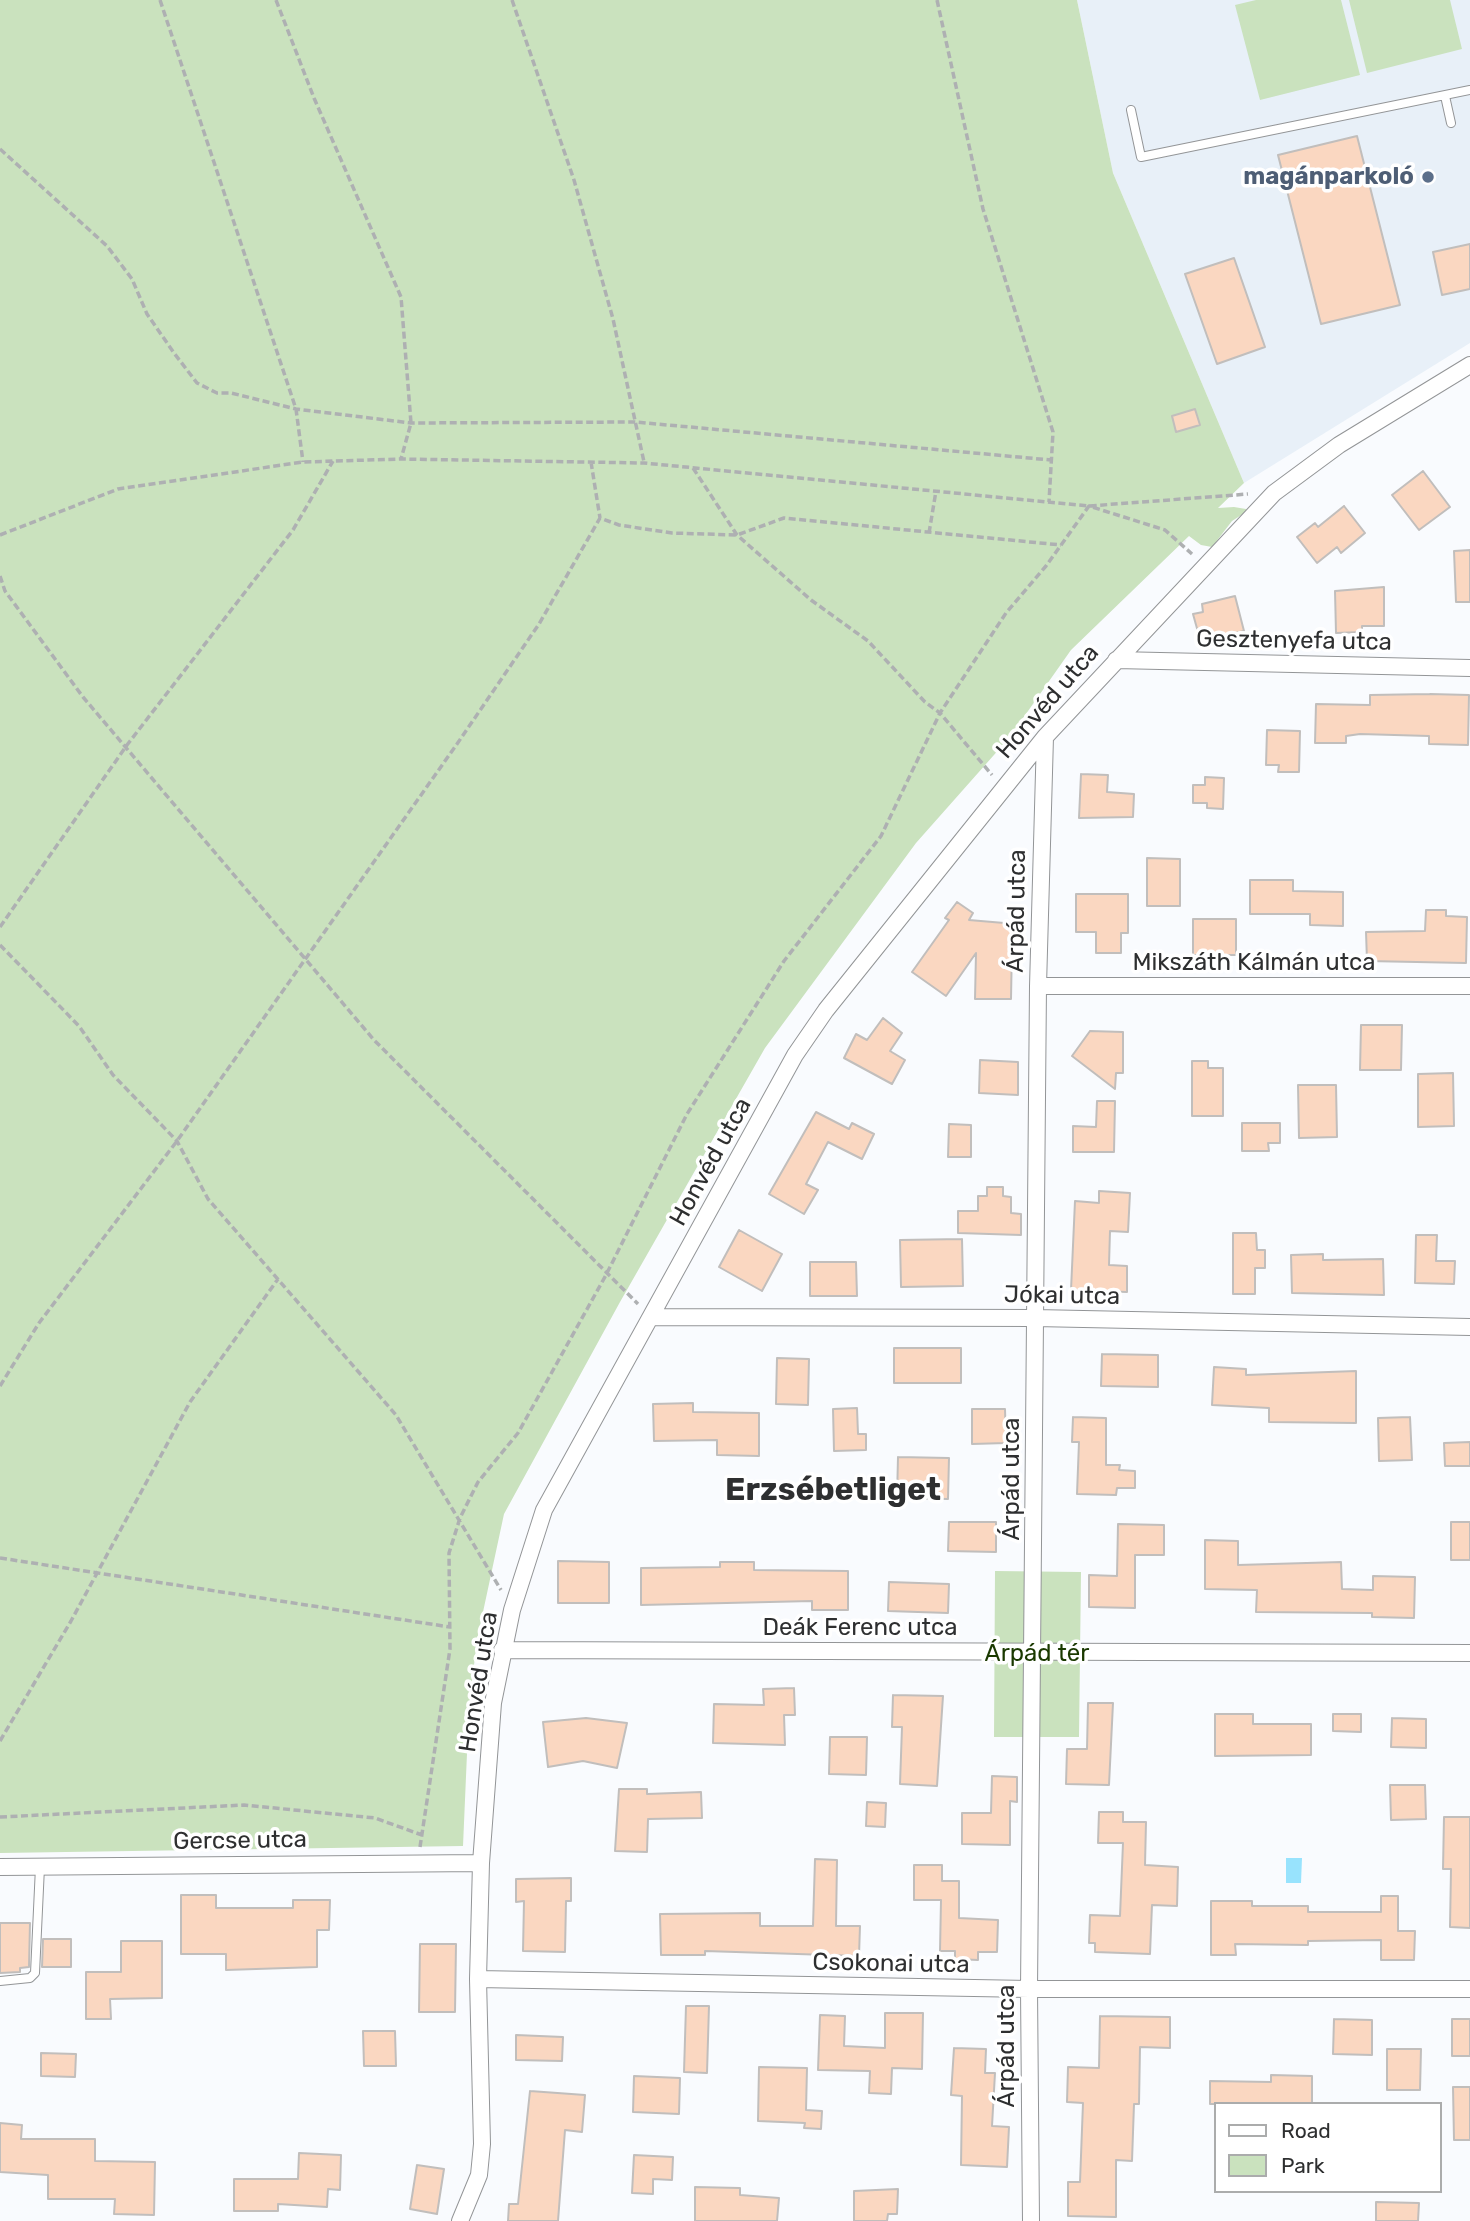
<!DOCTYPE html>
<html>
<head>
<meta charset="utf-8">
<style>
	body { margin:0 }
	#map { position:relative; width:1470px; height:2221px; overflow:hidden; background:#f9fbfe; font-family:Rubik,sans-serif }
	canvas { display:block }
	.legend { position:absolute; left:1214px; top:2102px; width:228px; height:91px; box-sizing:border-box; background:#fff; border:2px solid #abacac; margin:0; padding:9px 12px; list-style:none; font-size:21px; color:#2e2f30 }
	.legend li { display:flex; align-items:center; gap:14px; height:35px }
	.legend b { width:35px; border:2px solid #abacac }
</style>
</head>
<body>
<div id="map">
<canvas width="1470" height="2221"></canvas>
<ul class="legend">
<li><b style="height:9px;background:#fff"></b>Road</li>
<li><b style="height:19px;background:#cae2be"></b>Park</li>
</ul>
</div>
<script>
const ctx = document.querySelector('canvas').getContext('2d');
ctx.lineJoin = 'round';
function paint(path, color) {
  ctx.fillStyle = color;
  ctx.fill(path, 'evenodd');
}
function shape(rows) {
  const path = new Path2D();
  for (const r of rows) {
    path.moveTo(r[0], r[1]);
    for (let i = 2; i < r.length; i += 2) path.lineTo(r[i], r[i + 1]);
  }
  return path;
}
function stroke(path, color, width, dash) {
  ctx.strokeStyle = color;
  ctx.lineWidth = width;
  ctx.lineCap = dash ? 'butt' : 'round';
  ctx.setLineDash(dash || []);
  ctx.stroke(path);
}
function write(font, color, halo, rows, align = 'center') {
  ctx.font = font + ' Rubik,sans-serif';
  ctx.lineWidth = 7;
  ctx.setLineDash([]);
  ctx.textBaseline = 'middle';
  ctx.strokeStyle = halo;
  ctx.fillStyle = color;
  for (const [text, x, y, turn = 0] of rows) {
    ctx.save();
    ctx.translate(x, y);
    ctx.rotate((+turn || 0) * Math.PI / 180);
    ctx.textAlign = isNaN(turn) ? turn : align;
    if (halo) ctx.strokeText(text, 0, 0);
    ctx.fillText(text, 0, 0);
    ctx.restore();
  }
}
paint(shape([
	[1077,0,1470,0,1470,343,1244,483,1113,173]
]), '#e8f0f8');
paint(shape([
	[0,0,1077,0,1113,173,1244,483,1218,508,1234,507,1246,509,1246,512,1232,521,1212,547,1201,545,1189,536,1071,650,1009,738,916,843,765,1048,620,1302,504,1514,477,1640,469,1707,463,1846,0,1853],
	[1256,0,1341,0,1360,75,1260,100,1235,5],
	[1349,0,1450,0,1462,49,1367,73],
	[995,1571,1081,1572,1079,1737,994,1737]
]), '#cae2be');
paint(shape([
	[1286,1858,1302,1858,1301,1883,1286,1883]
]), '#98e3fd');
const building = shape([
	[1357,136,1400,305,1321,324,1278,155,1357,136],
	[1470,244,1470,289,1442,295,1433,252,1470,244],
	[1234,258,1265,347,1217,364,1185,274,1234,258],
	[1195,409,1200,425,1176,432,1172,416,1195,409],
	[1423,471,1450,507,1419,530,1392,495,1423,471],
	[1344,506,1365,533,1341,553,1337,547,1317,563,1297,537,1315,523,1318,527,1344,506],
	[1470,550,1470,602,1456,602,1454,551,1470,550],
	[1384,587,1384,626,1362,626,1362,632,1336,633,1335,591,1384,587],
	[1235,596,1244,631,1208,639,1206,630,1198,632,1193,614,1203,612,1202,604,1235,596],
	[1430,694,1469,695,1468,745,1429,744,1429,736,1360,734,1346,736,1346,743,1315,743,1316,704,1370,705,1370,695,1430,694],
	[1267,730,1300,731,1299,772,1278,772,1279,765,1266,765,1267,730],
	[1081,774,1108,775,1107,792,1134,794,1133,817,1079,818,1081,774],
	[1205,777,1224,778,1223,809,1207,808,1207,803,1193,803,1193,785,1205,785,1205,777],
	[1147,858,1180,859,1180,906,1147,906,1147,858],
	[1250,880,1293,880,1293,891,1343,892,1343,926,1310,925,1310,914,1250,914,1250,880],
	[1076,894,1128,894,1128,933,1121,933,1121,953,1096,953,1096,932,1076,932,1076,894],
	[957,902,973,913,969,920,1016,924,1014,944,1012,943,1011,999,975,999,976,953,946,996,912,972,949,920,945,918,957,902],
	[1426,910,1446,910,1446,916,1467,917,1466,963,1367,961,1366,932,1425,931,1426,910],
	[1193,919,1236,919,1236,955,1193,955,1193,919],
	[883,1018,902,1033,890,1051,905,1060,892,1084,844,1058,856,1034,867,1040,883,1018],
	[1361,1025,1402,1025,1401,1070,1360,1070,1361,1025],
	[1090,1031,1123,1032,1123,1073,1116,1073,1115,1089,1072,1056,1090,1031],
	[980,1060,1018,1062,1018,1095,979,1093,980,1060],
	[1192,1061,1208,1061,1208,1068,1223,1068,1223,1116,1192,1116,1192,1061],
	[1453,1073,1454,1126,1418,1127,1418,1074,1453,1073],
	[1298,1085,1336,1085,1337,1137,1299,1138,1298,1085],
	[1097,1101,1115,1101,1114,1152,1073,1152,1073,1126,1096,1127,1097,1101],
	[816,1112,849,1129,852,1123,874,1134,862,1159,828,1142,806,1184,818,1190,804,1214,769,1194,816,1112],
	[1242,1123,1280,1123,1280,1143,1268,1143,1269,1151,1242,1151,1242,1123],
	[949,1124,971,1125,971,1157,948,1157,949,1124],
	[987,1187,1003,1187,1003,1196,1011,1197,1011,1213,1021,1214,1021,1235,958,1233,958,1211,978,1211,978,1196,987,1196,987,1187],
	[1099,1191,1130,1193,1128,1232,1110,1231,1109,1265,1127,1266,1127,1292,1071,1290,1075,1201,1099,1203,1099,1191],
	[739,1230,782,1254,762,1291,719,1267,739,1230],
	[1233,1233,1256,1233,1257,1250,1265,1250,1265,1268,1255,1268,1255,1294,1233,1294,1233,1233],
	[1416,1235,1437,1235,1436,1261,1455,1261,1454,1284,1415,1283,1416,1235],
	[962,1239,963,1286,901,1287,900,1240,962,1239],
	[1323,1254,1323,1260,1383,1259,1384,1295,1292,1293,1291,1255,1323,1254],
	[810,1262,856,1262,857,1296,810,1296,810,1262],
	[894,1348,961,1348,961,1383,894,1383,894,1348],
	[1102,1354,1158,1355,1158,1387,1101,1386,1102,1354],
	[777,1358,809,1359,808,1405,776,1404,777,1358],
	[1214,1367,1246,1369,1246,1375,1356,1371,1356,1423,1269,1422,1269,1408,1212,1405,1214,1367],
	[693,1403,693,1412,759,1413,759,1456,717,1455,717,1440,654,1441,653,1404,693,1403],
	[857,1408,858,1434,866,1434,866,1450,834,1451,833,1409,857,1408],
	[972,1409,1005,1409,1006,1443,972,1444,972,1409],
	[1073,1417,1106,1418,1106,1465,1120,1465,1119,1470,1135,1471,1135,1488,1117,1488,1116,1495,1077,1494,1079,1442,1072,1442,1073,1417],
	[1410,1417,1412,1460,1379,1461,1378,1418,1410,1417],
	[1470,1442,1470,1466,1445,1466,1444,1443,1470,1442],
	[898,1457,949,1458,948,1499,897,1498,898,1457],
	[949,1522,996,1522,996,1552,948,1551,949,1522],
	[1451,1522,1470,1522,1470,1560,1451,1560,1451,1522],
	[1118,1524,1164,1525,1164,1555,1135,1555,1135,1608,1089,1607,1089,1575,1117,1576,1118,1524],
	[1205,1540,1238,1541,1238,1565,1341,1562,1342,1589,1373,1590,1373,1576,1415,1577,1414,1618,1372,1617,1372,1613,1256,1612,1257,1590,1205,1589,1205,1540],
	[558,1561,609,1562,609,1603,558,1603,558,1561],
	[720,1562,754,1562,754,1570,848,1571,848,1610,812,1610,812,1601,641,1605,641,1568,720,1567,720,1562],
	[889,1582,949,1584,948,1613,888,1611,889,1582],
	[794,1688,795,1715,784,1715,785,1745,713,1743,714,1704,764,1705,763,1689,794,1688],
	[893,1695,943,1696,937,1786,900,1784,902,1727,892,1727,893,1695],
	[1088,1703,1113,1703,1109,1785,1066,1784,1067,1749,1087,1749,1088,1703],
	[1215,1714,1253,1714,1253,1724,1311,1724,1311,1755,1215,1756,1215,1714],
	[1333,1714,1361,1714,1361,1732,1333,1731,1333,1714],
	[586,1718,627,1723,617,1768,583,1761,548,1767,543,1722,586,1718],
	[1392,1718,1426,1719,1426,1748,1391,1747,1392,1718],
	[830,1737,867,1737,866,1775,829,1774,830,1737],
	[992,1776,1017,1777,1017,1802,1010,1801,1010,1845,962,1844,962,1813,991,1813,992,1776],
	[1390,1785,1425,1785,1426,1819,1391,1820,1390,1785],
	[619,1789,647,1789,647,1794,701,1792,702,1818,648,1819,647,1852,615,1851,619,1789],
	[867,1802,886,1803,885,1827,866,1826,867,1802],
	[1099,1812,1123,1812,1123,1822,1146,1822,1145,1865,1178,1867,1177,1906,1152,1905,1150,1954,1095,1952,1095,1943,1089,1943,1090,1915,1120,1916,1123,1843,1098,1843,1099,1812],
	[1444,1817,1470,1817,1470,1928,1450,1927,1451,1869,1443,1869,1444,1817],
	[815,1859,837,1860,836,1926,860,1926,859,1956,705,1951,705,1955,661,1955,660,1914,760,1913,760,1926,813,1926,815,1859],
	[914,1865,942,1865,942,1881,959,1881,959,1918,998,1920,997,1952,978,1952,978,1960,955,1959,955,1951,940,1951,941,1900,914,1900,914,1865],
	[571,1878,571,1901,566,1901,565,1952,523,1951,524,1901,516,1902,516,1879,571,1878],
	[181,1895,216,1895,216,1908,293,1908,293,1900,330,1900,329,1930,317,1930,317,1967,226,1970,226,1954,181,1954,181,1895],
	[1381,1896,1398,1896,1398,1931,1415,1931,1414,1960,1381,1960,1381,1940,1308,1941,1308,1945,1235,1944,1236,1955,1211,1955,1211,1901,1252,1901,1252,1906,1308,1906,1308,1912,1381,1912,1381,1896],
	[0,1923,30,1923,29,1967,20,1968,20,1972,0,1973,0,1923],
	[43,1939,71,1939,71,1967,42,1967,43,1939],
	[121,1941,162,1941,162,1998,110,1999,111,2019,86,2019,86,1972,121,1972,121,1941],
	[420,1944,456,1944,455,2012,419,2012,420,1944],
	[686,2006,709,2006,707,2073,684,2072,686,2006],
	[885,2013,923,2013,922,2069,892,2068,891,2094,869,2093,870,2071,818,2070,820,2015,845,2016,844,2046,885,2048,885,2013],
	[1100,2016,1170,2017,1170,2048,1140,2047,1139,2104,1134,2104,1132,2161,1116,2160,1116,2217,1068,2216,1068,2182,1080,2182,1083,2103,1067,2102,1068,2067,1099,2068,1100,2016],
	[1334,2019,1372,2020,1372,2055,1333,2054,1334,2019],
	[1452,2019,1470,2019,1470,2056,1452,2056,1452,2019],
	[363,2031,395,2031,396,2066,364,2066,363,2031],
	[516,2035,563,2037,562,2061,516,2060,516,2035],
	[954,2048,986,2049,985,2073,995,2073,992,2126,1009,2127,1007,2167,961,2165,962,2096,951,2095,954,2048],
	[1387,2049,1421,2049,1420,2090,1387,2090,1387,2049],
	[41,2053,76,2054,75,2077,41,2076,41,2053],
	[759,2067,807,2068,806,2110,822,2111,821,2129,804,2128,805,2123,758,2121,759,2067],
	[1271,2075,1312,2076,1312,2104,1210,2104,1210,2081,1271,2082,1271,2075],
	[634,2076,680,2078,679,2114,633,2112,634,2076],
	[1453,2087,1470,2087,1470,2140,1454,2140,1453,2087],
	[530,2091,585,2095,582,2132,565,2130,558,2221,508,2221,509,2204,518,2204,530,2091],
	[0,2123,22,2125,21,2139,95,2139,95,2161,155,2162,154,2215,114,2214,115,2199,48,2199,48,2175,0,2172,0,2123],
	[299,2153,341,2155,340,2190,328,2189,327,2207,278,2204,278,2211,234,2211,234,2179,298,2179,299,2153],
	[634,2155,673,2157,672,2180,653,2179,653,2194,632,2193,634,2155],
	[417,2165,444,2169,437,2214,410,2209,417,2165],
	[695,2187,740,2188,740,2195,779,2198,777,2221,695,2221,695,2187],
	[898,2189,897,2214,888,2214,887,2221,854,2221,854,2191,898,2189],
	[1376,2202,1419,2203,1418,2221,1376,2221,1376,2202]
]);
paint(building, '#fad7c1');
stroke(building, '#c1bebc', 2);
const lane = shape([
	[1445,96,1451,123],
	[1131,110,1141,157,1470,90],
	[0,1981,30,1978,35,1973,40,1867]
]);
const street = shape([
	[1116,660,1470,668],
	[1038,986,1470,986],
	[653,1317,1035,1318,1470,1327],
	[502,1650,1470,1653],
	[0,1867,481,1863],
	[478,1979,1029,1989,1470,1989],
	[460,2221,479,2175,482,2144,478,1979,481,1863,493,1703,512,1610,544,1510,795,1055,826,1010,1045,737,1274,493,1339,445,1470,365],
	[1031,2221,1029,1989,1038,986,1045,737]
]);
stroke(lane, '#939597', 10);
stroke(street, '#939597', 18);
stroke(shape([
	[160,0,296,409,303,462],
	[276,0,314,98,401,297,411,423,401,459],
	[512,0,574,180,613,319,644,462],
	[937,0,983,209,1053,432,1049,502],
	[0,149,107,246,132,279,147,314,174,353,197,383,217,393,231,393,296,409,411,423,635,422,1051,460],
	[591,462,600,518],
	[693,468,737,535,811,600,868,641,925,702,940,713,992,775],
	[929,533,936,491],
	[0,535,118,489,303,462,401,459,644,463,1089,506,1248,494],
	[0,576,5,591,83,697,374,1040,638,1304],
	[0,927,127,745,293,530,333,461],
	[0,945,79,1026,113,1075,177,1141,208,1199,396,1415,501,1590],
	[0,1386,39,1323,177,1141,457,744,539,624,600,518,619,525,672,533,737,535,784,518,1061,545],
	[0,1558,450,1627],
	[0,1741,71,1621,190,1402,278,1279],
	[0,1817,244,1805,375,1818,422,1835],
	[420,1847,450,1649,449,1553,460,1518,478,1482,518,1433,606,1275,687,1114,784,961,881,836,940,713,1006,613,1046,566,1089,506,1165,530,1192,554]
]), '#aeb0b2', 3.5, [7, 3.5]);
stroke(lane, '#fff', 8);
stroke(street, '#fff', 16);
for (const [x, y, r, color] of [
	[1428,177,7,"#5c6f8a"]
]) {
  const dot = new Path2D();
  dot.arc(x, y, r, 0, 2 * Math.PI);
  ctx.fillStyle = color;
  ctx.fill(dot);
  stroke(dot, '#fff', 2.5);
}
write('bold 24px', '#4e5e75', '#fff', [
	["magánparkoló",1414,177]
], 'right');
write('24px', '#2e2f30', '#fff', [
	["Gesztenyefa utca",1294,641,1],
	["Honvéd utca",1048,702,-49],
	["Árpád utca",1017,911,-89],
	["Mikszáth Kálmán utca",1254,963],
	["Honvéd utca",711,1162,-61],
	["Jókai utca",1062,1296,1],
	["Árpád utca",1012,1479,-90],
	["Deák Ferenc utca",860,1628],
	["Honvéd utca",479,1682,-81],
	["Gercse utca",240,1841,-1],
	["Csokonai utca",891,1964,1],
	["Árpád utca",1007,2046,-90]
]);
write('24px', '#1a3900', '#fff', [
	["Árpád tér",1037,1654]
]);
write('bold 32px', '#2e2f30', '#fff', [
	["Erzsébetliget",833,1491]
]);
</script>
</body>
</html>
